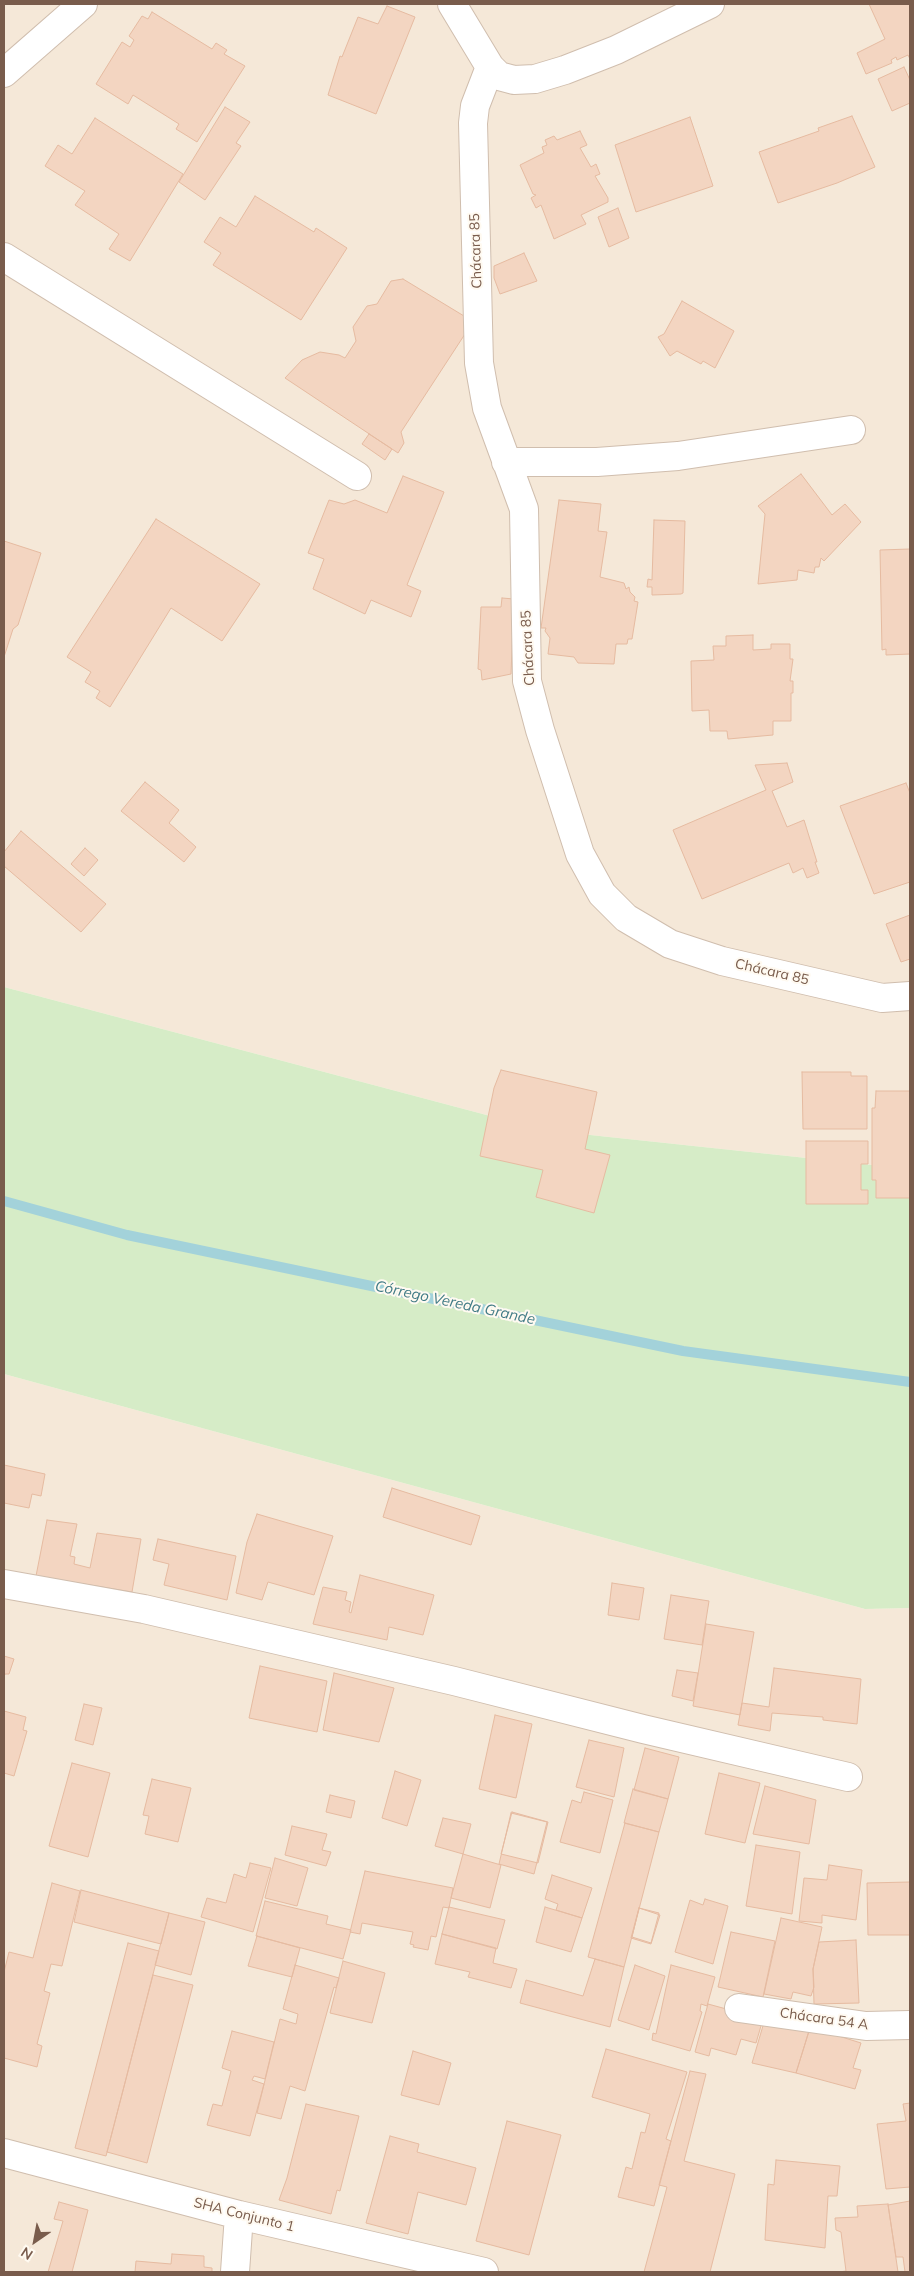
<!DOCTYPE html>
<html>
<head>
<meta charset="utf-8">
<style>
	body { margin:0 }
	#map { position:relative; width:914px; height:2276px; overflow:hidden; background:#fdf6ea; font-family:Mulish,sans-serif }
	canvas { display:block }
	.frame { position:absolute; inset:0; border:5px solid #795c4c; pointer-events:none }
	.north { position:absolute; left:10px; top:2216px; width:50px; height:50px; -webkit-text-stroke:4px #fffaf1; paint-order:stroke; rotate:213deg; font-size:14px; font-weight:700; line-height:20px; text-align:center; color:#795c4c }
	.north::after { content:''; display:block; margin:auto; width:18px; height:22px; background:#795c4c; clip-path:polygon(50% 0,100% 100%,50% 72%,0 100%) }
</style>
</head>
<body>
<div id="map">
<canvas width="914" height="2276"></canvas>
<div class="frame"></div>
<div class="north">N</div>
</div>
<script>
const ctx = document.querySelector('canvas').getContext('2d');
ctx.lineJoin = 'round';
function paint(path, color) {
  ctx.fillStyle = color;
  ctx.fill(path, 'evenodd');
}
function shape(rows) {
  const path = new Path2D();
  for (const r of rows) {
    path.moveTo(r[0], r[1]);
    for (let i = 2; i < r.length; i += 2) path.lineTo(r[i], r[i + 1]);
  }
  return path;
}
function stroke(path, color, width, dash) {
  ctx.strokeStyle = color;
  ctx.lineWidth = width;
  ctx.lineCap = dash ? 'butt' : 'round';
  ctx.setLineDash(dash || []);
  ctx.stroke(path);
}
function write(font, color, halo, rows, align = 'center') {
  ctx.font = font + ' Mulish,sans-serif';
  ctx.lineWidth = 4;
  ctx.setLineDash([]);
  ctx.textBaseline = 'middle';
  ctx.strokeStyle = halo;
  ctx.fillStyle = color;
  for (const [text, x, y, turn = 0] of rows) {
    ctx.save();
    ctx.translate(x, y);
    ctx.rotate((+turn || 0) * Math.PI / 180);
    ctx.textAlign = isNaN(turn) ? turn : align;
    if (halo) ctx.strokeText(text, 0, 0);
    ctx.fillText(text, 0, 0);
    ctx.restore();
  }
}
paint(shape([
	[4,4,910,4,910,1169,543,1130,4,987],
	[4,1374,865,1609,910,1608,910,2272,4,2272]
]), '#f5e8d8');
paint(shape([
	[4,987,543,1130,910,1169,910,1608,865,1609,4,1374]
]), '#d6ecc7');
stroke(shape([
	[4,1201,127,1235,683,1351,910,1382]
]), '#a3d2da', 10);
const building = shape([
	[869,4,910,4,910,59,908,55,897,60,896,57,891,60,892,63,866,74,857,53,885,39,869,4],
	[387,6,415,17,376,114,328,95,340,56,342,57,358,17,378,24,387,6],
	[152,12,212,49,216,43,227,50,224,54,245,66,197,142,176,129,179,124,133,95,128,104,96,84,122,42,130,47,134,40,129,36,142,16,148,19,152,12],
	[904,67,910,80,910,103,892,111,878,79,904,67],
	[225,107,250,122,236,143,241,146,205,200,179,182,225,107],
	[852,116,875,167,837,183,778,203,759,152,819,131,818,128,852,116],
	[690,117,713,186,636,212,615,145,690,117],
	[95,118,183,174,130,261,109,249,119,234,75,205,85,191,45,166,58,145,72,154,95,118],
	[580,131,587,145,580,148,591,167,596,164,600,174,595,176,608,198,608,202,581,215,586,224,554,239,541,205,536,208,531,198,536,195,533,194,520,165,544,153,542,147,547,145,545,140,554,136,557,140,580,131],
	[255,196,314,232,316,228,347,248,301,320,213,265,221,253,204,242,220,217,236,227,255,196],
	[618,208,629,238,609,247,598,217,618,208],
	[524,253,537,281,500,294,494,278,494,266,524,253],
	[403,279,464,316,465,334,401,432,404,443,398,453,285,378,302,360,320,352,339,355,345,358,356,341,353,327,367,306,377,304,391,281,403,279],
	[682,301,734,331,715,368,703,361,701,364,677,351,670,356,658,337,664,334,682,301],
	[369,434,392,449,385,460,362,444,369,434],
	[801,474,832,515,845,504,861,522,824,561,821,558,819,567,815,567,814,573,798,570,797,580,758,584,765,514,758,506,801,474],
	[403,476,444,492,407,585,421,591,411,617,371,600,365,614,313,589,324,559,308,553,329,500,344,504,355,500,387,513,403,476],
	[559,500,601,504,598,531,607,532,600,577,624,583,626,589,629,587,630,592,635,597,634,601,638,602,632,639,628,639,627,644,616,644,614,664,578,663,574,657,548,654,550,638,545,631,546,628,541,628,559,500],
	[156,519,260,584,222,641,171,608,110,707,96,698,100,691,85,682,91,672,67,657,156,519],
	[654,520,685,521,683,593,681,594,652,595,652,587,647,587,648,579,652,580,654,520],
	[4,541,41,553,18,625,13,629,4,657,4,541],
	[910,549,910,654,886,655,886,649,882,650,880,550,910,549],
	[502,598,514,599,511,674,482,680,481,670,478,669,481,607,501,607,502,598],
	[753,635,753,650,771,649,771,644,790,644,790,659,793,659,790,681,793,681,793,693,791,693,791,721,773,721,773,735,728,739,727,731,710,731,709,710,692,711,691,661,714,660,713,646,726,646,726,636,753,635],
	[787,763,793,782,772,791,787,827,804,820,817,862,815,862,819,873,807,878,803,868,793,873,789,863,702,899,673,830,766,790,755,765,787,763],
	[145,782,179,810,169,823,196,847,184,862,121,811,145,782],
	[906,783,910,793,910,882,874,894,840,806,906,783],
	[21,831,106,904,81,932,4,866,4,852,21,831],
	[85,848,98,860,84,876,71,864,85,848],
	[910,915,910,959,901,962,886,924,910,915],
	[501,1070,597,1092,585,1149,610,1155,594,1213,536,1197,543,1170,480,1156,494,1088,501,1070],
	[802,1072,851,1072,851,1076,867,1076,867,1129,803,1129,802,1072],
	[876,1091,910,1091,910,1198,876,1198,876,1180,872,1180,872,1108,875,1108,876,1091],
	[806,1141,868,1141,868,1164,861,1164,861,1190,868,1190,868,1204,806,1204,806,1141],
	[4,1465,45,1474,41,1496,32,1494,29,1508,4,1503,4,1465],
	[392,1488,480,1516,471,1545,383,1517,392,1488],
	[257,1514,333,1536,314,1595,268,1582,262,1600,236,1593,247,1542,257,1514],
	[47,1520,77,1524,70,1556,75,1557,74,1564,90,1568,97,1533,141,1539,132,1592,36,1576,47,1520],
	[158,1539,236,1556,227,1600,164,1585,169,1564,153,1560,158,1539],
	[360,1575,434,1595,423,1635,389,1627,387,1640,313,1624,323,1587,347,1592,345,1600,351,1602,349,1612,351,1613,360,1575],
	[612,1583,644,1588,639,1620,608,1615,612,1583],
	[671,1595,709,1601,702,1645,664,1639,671,1595],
	[706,1624,754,1632,740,1715,693,1706,706,1624],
	[4,1656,14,1659,9,1674,5,1674,4,1677,4,1656],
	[260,1666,327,1681,317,1732,249,1718,260,1666],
	[774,1668,861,1679,857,1724,823,1720,823,1717,772,1713,770,1731,738,1725,742,1703,769,1707,774,1668],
	[677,1670,698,1673,693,1701,672,1696,677,1670],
	[334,1673,394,1688,379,1742,323,1730,334,1673],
	[84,1704,102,1708,93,1745,75,1740,84,1704],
	[4,1711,26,1717,23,1730,27,1731,14,1776,4,1773,4,1711],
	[495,1715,532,1724,516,1798,479,1789,495,1715],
	[589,1740,624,1748,614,1797,576,1787,589,1740],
	[645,1748,679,1757,668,1799,634,1790,645,1748],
	[72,1763,110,1773,88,1857,49,1846,72,1763],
	[395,1771,421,1780,407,1826,382,1818,395,1771],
	[719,1773,760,1783,745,1843,705,1834,719,1773],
	[152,1779,191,1788,178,1842,145,1834,149,1816,143,1815,152,1779],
	[765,1786,816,1800,809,1844,753,1834,765,1786],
	[633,1789,668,1799,659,1832,624,1823,633,1789],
	[584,1792,613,1800,600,1853,560,1842,572,1800,581,1803,584,1792],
	[330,1795,355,1801,351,1818,326,1812,330,1795],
	[512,1812,548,1822,538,1863,501,1854,512,1812],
	[511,1813,547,1822,534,1874,499,1864,511,1813],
	[443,1818,471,1824,463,1854,435,1846,443,1818],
	[625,1823,659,1832,624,1967,588,1957,625,1823],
	[292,1826,327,1834,322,1850,331,1852,326,1866,285,1855,292,1826],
	[756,1845,800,1852,792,1914,746,1906,756,1845],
	[463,1854,501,1865,490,1908,451,1898,463,1854],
	[275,1858,308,1868,297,1906,265,1898,275,1858],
	[250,1863,271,1868,253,1932,201,1917,207,1898,226,1903,234,1874,246,1878,250,1863],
	[829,1865,862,1870,856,1920,822,1915,822,1923,799,1921,804,1878,827,1880,829,1865],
	[365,1871,453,1888,449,1908,443,1907,436,1937,431,1936,428,1950,413,1947,414,1945,410,1944,413,1932,362,1923,360,1934,350,1932,365,1871],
	[552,1875,592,1888,582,1918,556,1910,558,1904,545,1899,552,1875],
	[910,1882,910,1935,868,1935,867,1883,910,1882],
	[52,1883,80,1891,62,1966,51,1964,44,1991,50,1993,37,2044,42,2046,37,2067,4,2058,4,1972,9,1952,33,1958,52,1883],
	[81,1890,169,1913,161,1944,74,1922,81,1890],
	[705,1899,728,1906,713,1964,675,1952,690,1900,703,1905,705,1899],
	[265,1901,328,1916,326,1924,351,1930,343,1959,256,1936,265,1901],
	[449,1907,505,1920,497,1949,442,1934,449,1907],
	[545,1907,582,1918,571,1952,536,1942,545,1907],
	[639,1908,659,1913,651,1943,632,1937,639,1908],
	[639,1908,660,1915,651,1944,631,1938,639,1908],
	[169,1913,205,1922,191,1975,155,1965,169,1913],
	[781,1918,822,1927,813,1969,814,1987,811,1996,793,1992,791,1999,764,1994,781,1918],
	[731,1932,775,1941,763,1997,718,1987,731,1932],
	[442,1934,496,1948,493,1963,517,1969,511,1988,468,1977,470,1972,435,1964,442,1934],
	[257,1936,300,1948,292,1977,248,1966,257,1936],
	[856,1940,859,2003,814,2004,813,1969,819,1942,856,1940],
	[128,1943,159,1951,106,2156,75,2148,128,1943],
	[595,1959,624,1967,610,2027,520,2003,526,1980,583,1996,595,1959],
	[343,1961,385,1973,372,2023,330,2013,343,1961],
	[295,1965,339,1978,336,1988,334,1987,305,2091,290,2086,281,2119,257,2113,280,2019,296,2024,298,2014,283,2009,295,1965],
	[635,1965,665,1976,649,2030,618,2020,635,1965],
	[671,1965,715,1977,707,2006,701,2004,700,2011,702,2012,690,2051,652,2040,653,2033,656,2034,671,1965],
	[153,1975,193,1985,147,2163,107,2152,153,1975],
	[708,2004,763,2019,756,2043,741,2039,736,2055,711,2048,709,2056,695,2052,708,2004],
	[765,2019,809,2031,796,2073,752,2063,765,2019],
	[232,2031,274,2042,265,2079,254,2076,252,2080,264,2084,250,2136,207,2125,213,2104,222,2106,231,2071,222,2068,232,2031],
	[809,2031,829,2033,861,2043,853,2068,861,2070,855,2089,796,2073,809,2031],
	[606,2049,687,2072,666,2139,671,2141,654,2206,618,2197,626,2167,632,2169,641,2132,645,2133,650,2114,592,2097,606,2049],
	[413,2051,451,2063,439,2105,401,2095,413,2051],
	[690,2071,706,2074,684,2161,735,2174,710,2272,644,2272,667,2187,659,2185,690,2071],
	[910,2103,910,2187,886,2189,877,2124,906,2121,903,2104,910,2103],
	[306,2104,359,2116,340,2191,337,2190,331,2214,279,2200,287,2178,306,2104],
	[507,2121,561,2135,529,2255,476,2241,507,2121],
	[390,2136,419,2144,417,2152,476,2168,466,2205,418,2192,408,2234,366,2223,390,2136],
	[776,2160,840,2166,837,2196,828,2196,825,2248,765,2240,768,2184,774,2185,776,2160],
	[910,2201,910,2272,905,2272,903,2257,896,2257,888,2205,910,2201],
	[59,2202,88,2210,72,2272,48,2272,63,2221,54,2219,59,2202],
	[888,2204,898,2272,839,2272,846,2271,841,2232,836,2230,835,2218,858,2217,857,2206,888,2204],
	[172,2254,204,2256,204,2267,212,2268,212,2272,135,2272,136,2261,171,2264,172,2254]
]);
paint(building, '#f3d5c1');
stroke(building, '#e6bba1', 1);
const minor = shape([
	[452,4,490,67,499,76,514,80,535,79,565,70,616,50,710,4],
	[490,67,475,106,473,123,479,363,487,408,524,509,527,681,540,730,580,854,602,894,626,918,670,944,722,961,882,998,910,996],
	[4,73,83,4],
	[4,257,357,476],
	[506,462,597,462,678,456,851,430],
	[4,1584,144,1609,454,1681,643,1729,848,1777],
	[739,2008,866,2026,910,2025],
	[4,2153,239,2215,484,2272],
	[235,2272,239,2215]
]);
stroke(minor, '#d0beae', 30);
stroke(minor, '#fff', 28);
write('14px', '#795c4c', '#fffaf1', [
	["Chácara 85",476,251,-92],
	["Chácara 85",528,648,-93],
	["Chácara 85",772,972,13],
	["Chácara 54 A",824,2019,8],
	["SHA Conjunto 1",244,2215,14]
]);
write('italic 15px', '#417b86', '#fffaf1', [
	["Córrego Vereda Grande",455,1303,12]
]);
</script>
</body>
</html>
